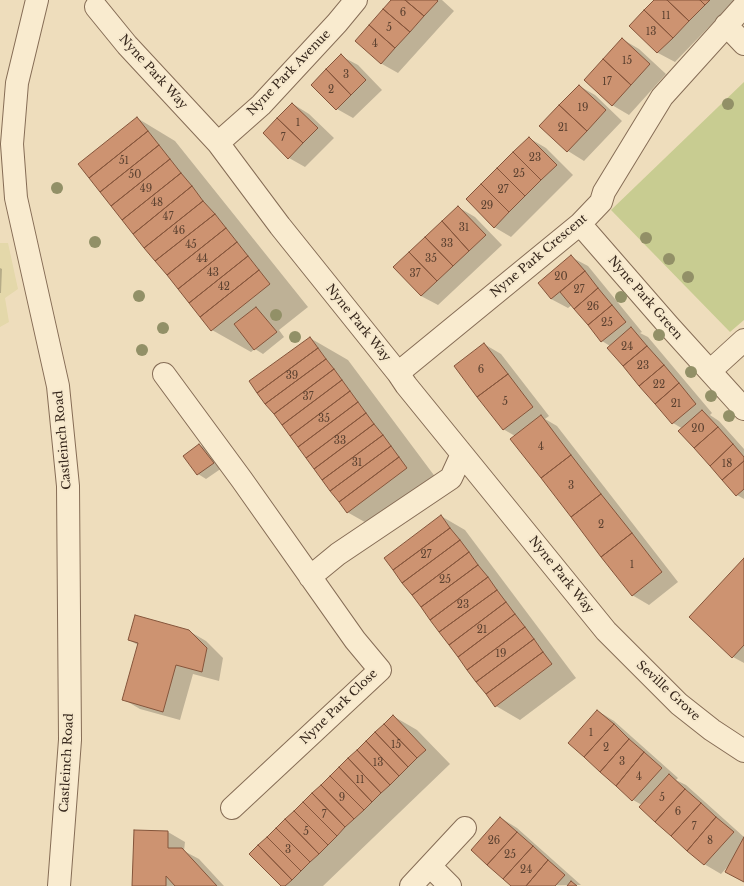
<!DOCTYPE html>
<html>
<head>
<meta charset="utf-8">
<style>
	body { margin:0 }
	canvas { display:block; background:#eeddbc }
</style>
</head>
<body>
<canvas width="744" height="886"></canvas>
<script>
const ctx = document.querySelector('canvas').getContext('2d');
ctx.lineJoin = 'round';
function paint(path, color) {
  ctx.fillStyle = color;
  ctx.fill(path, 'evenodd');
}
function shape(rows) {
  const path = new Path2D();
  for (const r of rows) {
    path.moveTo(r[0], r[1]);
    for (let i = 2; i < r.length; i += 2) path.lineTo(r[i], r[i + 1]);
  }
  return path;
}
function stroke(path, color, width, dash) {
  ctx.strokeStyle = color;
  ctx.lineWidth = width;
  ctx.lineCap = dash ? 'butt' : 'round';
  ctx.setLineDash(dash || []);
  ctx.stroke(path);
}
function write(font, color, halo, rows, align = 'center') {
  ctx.font = font + ' "Libre Baskerville",serif';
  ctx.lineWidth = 4;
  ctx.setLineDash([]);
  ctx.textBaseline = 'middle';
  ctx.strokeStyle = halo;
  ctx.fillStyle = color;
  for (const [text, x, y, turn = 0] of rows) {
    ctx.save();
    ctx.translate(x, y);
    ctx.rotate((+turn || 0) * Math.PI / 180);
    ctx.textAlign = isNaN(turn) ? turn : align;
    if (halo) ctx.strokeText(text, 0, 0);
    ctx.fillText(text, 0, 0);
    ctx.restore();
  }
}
paint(shape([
	[0,243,8,243,18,289,5,298,9,322,0,327]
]), '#e4d8aa');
paint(shape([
	[744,82,744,320,730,332,611,210]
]), '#c8cc91');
paint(shape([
	[392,0,442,0,454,11,398,73,382,64,356,41],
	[655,0,735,0,675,62,658,53,630,26],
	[622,39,639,49,666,74,629,115,612,105],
	[341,56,358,65,382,90,353,118,337,109],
	[579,86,595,95,622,121,584,161,568,151],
	[293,104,309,114,334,138,305,167,289,158],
	[137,118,175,141,308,307,279,330,284,337,263,354,255,349,251,352,212,330,79,164],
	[529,138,546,148,573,175,511,237,494,227],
	[458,207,475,217,502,245,438,305,421,296],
	[571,257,588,266,642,332,640,333,648,337,712,413,710,415,719,421,744,449,744,499,737,495,680,431,683,429,673,423,610,346,602,341,572,305,568,308,551,299],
	[0,268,2,269,1,293,0,293],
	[310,338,348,360,445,490,386,534,347,512],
	[484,344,501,354,549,416,545,419,557,426,678,582,649,605,632,595,515,436,503,429],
	[200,445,208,450,222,468,206,479,198,474,184,456],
	[441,516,465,530,576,678,520,720,496,706],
	[744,559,744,663,733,657],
	[189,631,206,641,223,658,219,681,193,674,180,720,140,709,123,699,138,645,129,640],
	[598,711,614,721,678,778,676,780,686,785,744,837,744,882,730,864,721,874,704,864,642,805,633,800],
	[393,716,417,730,450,764,323,886,282,886],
	[501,818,517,828,581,885,512,886],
	[135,831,168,832,185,842,184,851,199,859,224,886,133,886]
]), '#0003');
const building = shape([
	[391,0,405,0,424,16,410,32,383,9,391,0],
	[405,0,437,0,438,1,424,16,405,0],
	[654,0,667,0,689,21,673,38,644,10,654,0],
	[667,0,700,0,705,5,689,21,667,0],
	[700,0,710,0,705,5,700,0],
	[383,9,410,32,395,48,369,25,383,9],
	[644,10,673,38,657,53,629,26,644,10],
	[369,25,395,48,381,64,355,41,369,25],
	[622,38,650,64,631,85,603,59,622,38],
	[341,54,366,80,351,95,326,69,341,54],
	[603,59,631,85,612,106,584,80,603,59],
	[326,69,351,95,336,110,311,85,326,69],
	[579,85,606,110,587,131,559,105,579,85],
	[292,103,318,128,303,143,277,118,292,103],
	[559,105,587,131,567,152,539,126,559,105],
	[137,117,148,131,89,178,78,164,137,117],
	[277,118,303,143,288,159,263,133,277,118],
	[148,131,159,145,100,192,89,178,148,131],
	[529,137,557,165,541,180,513,152,529,137],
	[159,145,170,159,111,206,100,192,159,145],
	[513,152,541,180,525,196,497,168,513,152],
	[170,159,181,173,122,220,111,206,170,159],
	[497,168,525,196,509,212,481,184,497,168],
	[181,173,192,186,133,234,122,220,181,173],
	[481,184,509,212,494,228,466,199,481,184],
	[192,186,203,201,144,248,133,234,192,186],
	[203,201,215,214,155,261,144,248,203,201],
	[458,206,486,235,469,251,442,221,458,206],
	[215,214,226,228,167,275,155,261,215,214],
	[442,221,469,251,453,266,425,237,442,221],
	[226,228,237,242,178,289,167,275,226,228],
	[425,237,453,266,437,281,409,252,425,237],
	[237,242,248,256,189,303,178,289,237,242],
	[409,252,437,281,421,296,393,267,409,252],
	[571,255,585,271,551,299,538,283,571,255],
	[248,256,259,270,200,317,189,303,248,256],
	[259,270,270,284,211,331,200,317,259,270],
	[585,271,598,288,574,309,560,292,585,271],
	[598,288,612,305,588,325,574,309,598,288],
	[612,305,626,322,601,342,588,325,612,305],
	[256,307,277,332,254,350,234,324,256,307],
	[631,327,647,346,623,366,607,348,631,327],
	[310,337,318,348,257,393,249,381,310,337],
	[484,343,508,374,477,397,454,366,484,343],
	[647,346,664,365,639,386,623,366,647,346],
	[318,348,326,359,265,404,257,393,318,348],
	[326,359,334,369,274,414,265,404,326,359],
	[664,365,679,383,655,404,639,386,664,365],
	[334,369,342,380,282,425,274,414,334,369],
	[508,374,533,407,503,430,477,397,508,374],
	[342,380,350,391,290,436,282,425,342,380],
	[679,383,696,404,672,424,655,404,679,383],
	[350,391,358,402,298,447,290,436,350,391],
	[358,402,366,413,306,458,298,447,358,402],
	[702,410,718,427,694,448,678,431,702,410],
	[366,413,374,424,314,469,306,458,366,413],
	[541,415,571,455,541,478,510,439,541,415],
	[374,424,383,435,322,480,314,469,374,424],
	[718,427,733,444,710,466,694,448,718,427],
	[383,435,391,446,330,491,322,480,383,435],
	[199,444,214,463,197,475,183,456,199,444],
	[733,444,744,457,744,461,722,480,710,466,733,444],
	[391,446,399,457,339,502,330,491,391,446],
	[571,455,601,494,571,517,541,478,571,455],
	[399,457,407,468,347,513,339,502,399,457],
	[744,461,744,489,736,496,722,480,744,461],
	[601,494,632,533,601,557,571,517,601,494],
	[441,515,450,528,393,570,384,558,441,515],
	[450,528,460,540,402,583,393,570,450,528],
	[632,533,662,572,632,596,601,557,632,533],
	[460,540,469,552,412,595,402,583,460,540],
	[469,552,478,565,421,607,412,595,469,552],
	[744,558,744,645,732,658,689,617,744,558],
	[478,565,488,577,430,620,421,607,478,565],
	[488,577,497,590,439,632,430,620,488,577],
	[497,590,506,602,449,645,439,632,497,590],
	[506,602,515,614,458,657,449,645,506,602],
	[515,614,525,627,467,670,458,657,515,614],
	[135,615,189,630,207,648,202,672,176,665,163,712,122,700,138,643,128,640,135,615],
	[525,627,534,639,476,682,467,670,525,627],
	[534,639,543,652,486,694,476,682,534,639],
	[543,652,552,664,495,707,486,694,543,652],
	[597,710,614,724,584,757,568,743,597,710],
	[393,715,426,750,417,758,384,724,393,715],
	[384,724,417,758,408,767,375,732,384,724],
	[614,724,629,739,600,772,584,757,614,724],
	[375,732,408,767,399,776,366,741,375,732],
	[629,739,644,752,616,786,600,772,629,739],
	[366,741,399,776,390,785,357,750,366,741],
	[357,750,390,785,381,793,348,758,357,750],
	[644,752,662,768,632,801,616,786,644,752],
	[348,758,381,793,372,802,339,767,348,758],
	[339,767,372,802,364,810,330,776,339,767],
	[669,774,685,789,655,822,639,807,669,774],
	[330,776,364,810,354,819,321,785,330,776],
	[321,785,354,819,345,827,312,793,321,785],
	[685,789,701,803,671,836,655,822,685,789],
	[312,793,345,827,337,836,303,802,312,793],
	[303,802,337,836,328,845,294,811,303,802],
	[701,803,716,817,687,851,671,836,701,803],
	[294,811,328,845,319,854,285,819,294,811],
	[500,817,517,832,487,865,471,850,500,817],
	[716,817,734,832,704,865,687,851,716,817],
	[285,819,319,854,310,862,276,828,285,819],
	[276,828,310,862,301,871,267,837,276,828],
	[134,830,168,831,168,848,182,848,217,886,175,886,166,876,166,886,132,886,134,830],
	[517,832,533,846,503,879,487,865,517,832],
	[267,837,301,871,292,880,258,845,267,837],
	[744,837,744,882,725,872,744,837],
	[258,845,292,880,285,886,281,886,249,854,258,845],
	[533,846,548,860,526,886,511,886,503,879,533,846],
	[548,860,565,875,555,886,526,886,548,860],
	[571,881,577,886,567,886,571,881]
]);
paint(building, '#cd9371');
stroke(building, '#85553b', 1);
const minor = shape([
	[37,0,17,83,12,144,16,198,58,386,68,486,70,740,59,886],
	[96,7,127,45,218,143,280,226,398,373,406,385,606,631,679,704,712,730,744,751],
	[726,25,744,44],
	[218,143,261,105,337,23,356,0],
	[580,224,668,325,744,409],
	[710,371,744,340],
	[398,373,580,224,601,202,604,192,662,97,744,6],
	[164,374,242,480,355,640,380,670,232,808],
	[310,577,338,554,451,478,462,454],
	[430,866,450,886],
	[411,886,465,828]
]);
stroke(minor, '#866d56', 24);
stroke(minor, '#f9ebcf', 22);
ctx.fillStyle = '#929067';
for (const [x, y] of [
	[728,104],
	[57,188],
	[646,238],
	[95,242],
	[669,259],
	[688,277],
	[139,296],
	[621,297],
	[276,315],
	[163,328],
	[659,335],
	[295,337],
	[142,350],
	[691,372],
	[711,396],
	[729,416]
]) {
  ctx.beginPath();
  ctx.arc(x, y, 6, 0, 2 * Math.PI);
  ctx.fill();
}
write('10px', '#5b4130', null, [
	["6",403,13],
	["11",666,16],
	["5",389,28],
	["13",651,32],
	["4",375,44],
	["15",627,61],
	["3",346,75],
	["17",607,82],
	["2",331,90],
	["19",583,108],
	["1",298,123],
	["21",563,128],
	["7",283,138],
	["23",535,158],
	["51",124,161],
	["25",519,174],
	["50",135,175],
	["49",146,189],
	["27",503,190],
	["48",157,203],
	["29",487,206],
	["47",168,217],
	["31",464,228],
	["46",179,231],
	["33",447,244],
	["45",191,245],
	["44",202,259],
	["35",431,259],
	["43",213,273],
	["37",415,274],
	["20",561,277],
	["42",224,287],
	["27",579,290],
	["26",593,307],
	["25",607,323],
	["24",627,347],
	["23",643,366],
	["6",481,370],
	["39",292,376],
	["22",659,385],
	["37",308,397],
	["5",505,402],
	["21",676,404],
	["35",324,419],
	["20",698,429],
	["33",340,441],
	["4",541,447],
	["31",357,463],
	["18",727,464],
	["3",571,486],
	["2",601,525],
	["27",426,555],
	["1",632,565],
	["25",445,580],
	["23",463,605],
	["21",482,630],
	["19",501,654],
	["1",591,733],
	["15",396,745],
	["2",606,748],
	["3",622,762],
	["13",378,763],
	["4",639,777],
	["11",360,780],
	["9",342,798],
	["5",662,798],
	["6",678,812],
	["7",324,815],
	["7",694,827],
	["5",306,832],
	["26",494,841],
	["8",710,841],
	["3",288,850],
	["25",510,855],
	["24",526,870]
]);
write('12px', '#35261b', '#f6e8cc', [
	["Nyne Park Way",153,72,48],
	["Nyne Park Avenue",289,73,-46],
	["Nyne Park Crescent",539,256,-40],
	["Nyne Park Green",645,298,49],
	["Nyne Park Way",358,323,51],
	["Castleinch Road",63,440,-95],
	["Nyne Park Way",561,575,51],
	["Seville Grove",668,691,43],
	["Nyne Park Close",339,707,-44],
	["Castleinch Road",67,763,-87]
]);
</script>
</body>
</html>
